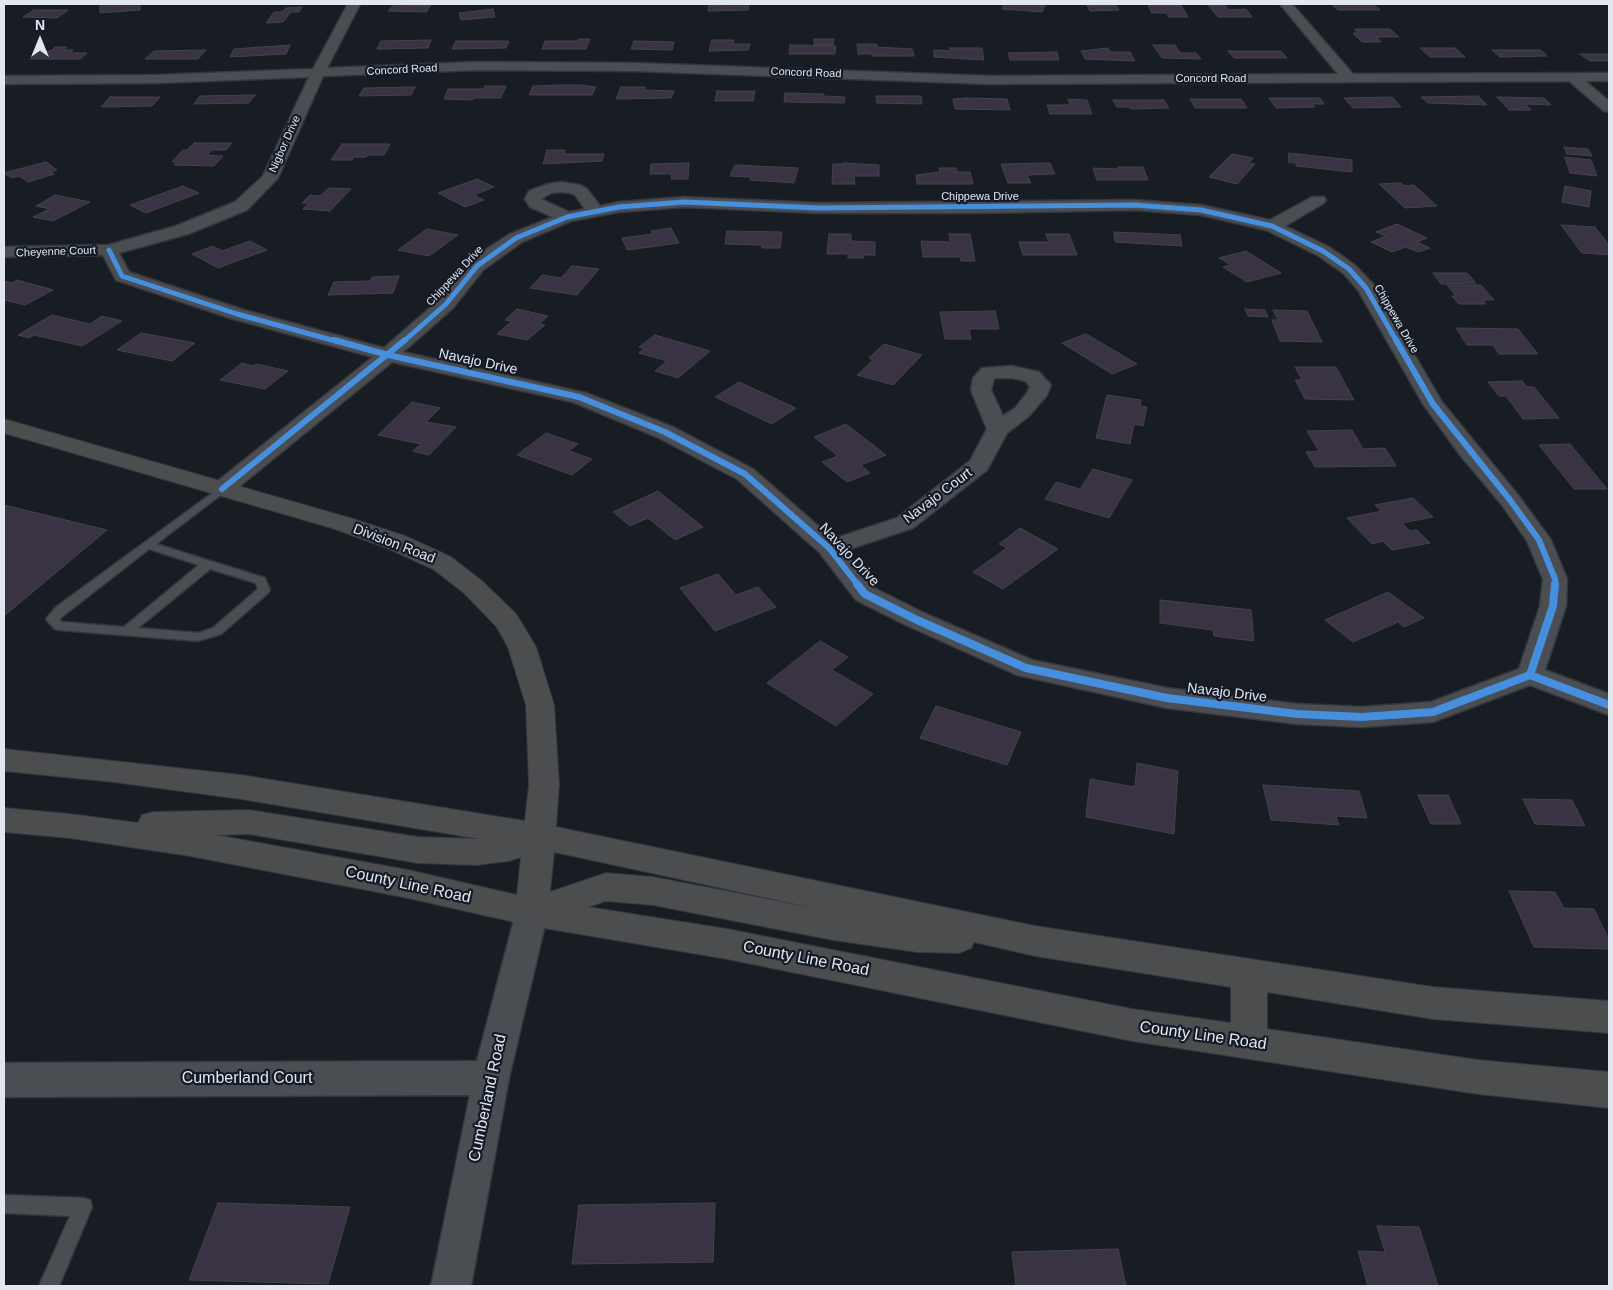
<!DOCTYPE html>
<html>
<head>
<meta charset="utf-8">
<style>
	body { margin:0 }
	#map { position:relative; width:1613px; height:1290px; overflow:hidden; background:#181c23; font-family:Helvetica,sans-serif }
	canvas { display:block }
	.frame { position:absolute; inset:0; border:5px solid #e1e6ef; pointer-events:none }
	.north { position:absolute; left:15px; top:15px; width:50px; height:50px; -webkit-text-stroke:4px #141b27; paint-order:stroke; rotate:0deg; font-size:14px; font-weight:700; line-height:20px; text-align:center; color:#e1e6ef }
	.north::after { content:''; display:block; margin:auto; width:18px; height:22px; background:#e1e6ef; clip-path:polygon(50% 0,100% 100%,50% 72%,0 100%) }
</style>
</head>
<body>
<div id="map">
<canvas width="1613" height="1290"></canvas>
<div class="frame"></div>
<div class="north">N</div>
</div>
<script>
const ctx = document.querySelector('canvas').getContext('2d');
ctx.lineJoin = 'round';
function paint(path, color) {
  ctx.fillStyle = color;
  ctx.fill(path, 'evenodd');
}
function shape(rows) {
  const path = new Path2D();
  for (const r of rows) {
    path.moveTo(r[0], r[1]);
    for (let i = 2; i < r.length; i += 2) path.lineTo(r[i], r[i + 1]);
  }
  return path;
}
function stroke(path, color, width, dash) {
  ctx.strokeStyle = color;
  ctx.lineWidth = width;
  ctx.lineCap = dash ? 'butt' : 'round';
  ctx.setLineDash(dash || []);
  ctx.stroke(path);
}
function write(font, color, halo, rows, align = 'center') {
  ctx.font = font + ' Helvetica,sans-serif';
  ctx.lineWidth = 4.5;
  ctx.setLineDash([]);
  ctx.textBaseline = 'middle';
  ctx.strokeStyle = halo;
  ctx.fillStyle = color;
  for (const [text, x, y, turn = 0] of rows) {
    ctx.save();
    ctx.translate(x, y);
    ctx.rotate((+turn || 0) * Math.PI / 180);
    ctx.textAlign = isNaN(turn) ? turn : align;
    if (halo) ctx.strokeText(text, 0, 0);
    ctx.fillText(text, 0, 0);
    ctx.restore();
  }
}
const building = shape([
	[100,4,140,4,140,10,100,13,100,4],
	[394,4,409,5,431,5,426,12,388,11,394,4],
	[749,4,748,10,708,11,709,5,749,4],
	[1004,4,1026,4,1045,5,1042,12,1002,9,1004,4],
	[1331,4,1373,4,1380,10,1338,10,1331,4],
	[1087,5,1116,5,1119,10,1090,11,1087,5],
	[1148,5,1181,5,1188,17,1169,17,1166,13,1152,13,1148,5],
	[1208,5,1225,5,1229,10,1246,9,1252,17,1218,17,1208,5],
	[302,7,299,12,291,12,283,22,266,23,274,12,282,12,286,8,302,7],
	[493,9,495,17,461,20,459,13,493,9],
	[34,10,68,10,57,18,23,17,34,10],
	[1355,29,1390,29,1399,37,1376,37,1381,42,1362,42,1353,33,1358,33,1355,29],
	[579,39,590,39,586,49,542,49,545,41,578,41,579,39],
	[814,39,834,39,833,45,814,45,814,39],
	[431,40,428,48,377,49,381,41,431,40],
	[712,40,734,40,733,44,750,44,748,50,709,51,712,40],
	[456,41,509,41,506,48,452,49,456,41],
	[634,41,674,42,672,50,631,49,634,41],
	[857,44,877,44,877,47,912,49,914,56,872,56,872,54,858,54,857,44],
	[290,45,286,54,230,57,234,49,290,45],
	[790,45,836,46,835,54,789,54,790,45],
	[1153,45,1175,45,1180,53,1196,53,1201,59,1162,58,1153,45],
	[55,47,67,47,63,50,73,50,71,53,87,53,80,59,30,59,41,51,51,51,55,47],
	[950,48,982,48,984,60,934,57,934,50,950,51,950,48],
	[1108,48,1110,52,1130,52,1135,61,1085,59,1081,51,1108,48],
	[1420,48,1455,48,1465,57,1430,57,1420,48],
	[206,50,198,59,145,59,154,51,206,50],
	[1492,50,1541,50,1547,56,1500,57,1492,50],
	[1228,51,1281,51,1287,58,1234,58,1228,51],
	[1057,52,1059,60,1010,60,1008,53,1057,52],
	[1580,54,1609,54,1609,61,1590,61,1580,54],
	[558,85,582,85,596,87,592,95,529,95,533,86,558,85],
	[485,86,506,86,501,98,474,98,473,100,444,99,448,89,484,89,485,86],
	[415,87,411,95,359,96,364,88,415,87],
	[621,87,645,87,644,90,674,91,671,98,616,99,621,87],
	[717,91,755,91,753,101,715,101,717,91],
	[785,93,824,94,823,96,845,97,844,103,784,102,785,93],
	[255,95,249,103,194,104,200,96,255,95],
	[876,96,921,96,922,104,877,103,876,96],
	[1478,96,1487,105,1428,103,1421,97,1478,96],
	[110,97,160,97,152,106,101,107,110,97],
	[1392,97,1401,107,1353,108,1344,98,1392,97],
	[1497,97,1544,98,1551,105,1525,104,1531,110,1509,110,1497,97],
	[967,98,1007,99,1010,110,955,109,953,99,967,98],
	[1269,98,1320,98,1324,104,1312,104,1315,107,1276,108,1269,98],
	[1068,99,1087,100,1092,114,1050,114,1047,105,1070,105,1068,99],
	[1190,99,1241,99,1247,108,1195,108,1190,99],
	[1113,100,1164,100,1169,108,1131,109,1130,107,1117,107,1113,100],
	[194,143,232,143,226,150,212,150,207,155,223,156,214,166,174,165,177,162,172,162,183,150,187,150,194,143],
	[342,144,390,144,384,155,368,155,366,157,354,157,352,160,331,160,342,144],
	[1564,147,1588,149,1592,156,1567,154,1564,147],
	[547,150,565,150,564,154,604,154,602,161,543,164,547,150],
	[1289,153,1352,160,1352,172,1296,166,1296,163,1288,162,1289,153],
	[1232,154,1253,158,1249,163,1255,164,1237,184,1209,177,1232,154],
	[1565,157,1591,160,1597,176,1570,173,1565,157],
	[46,162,57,170,50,172,54,174,28,182,19,176,12,178,4,173,46,162],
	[689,163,688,179,671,179,672,174,650,174,651,164,689,163],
	[844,163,879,165,879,176,854,176,855,184,832,184,833,164,844,164,844,163],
	[1050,163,1055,174,1027,175,1031,183,1008,183,1001,164,1050,163],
	[735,165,798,168,794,183,750,180,751,177,730,176,735,165],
	[1118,167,1143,167,1148,180,1097,180,1093,168,1119,169,1118,167],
	[939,168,956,168,957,172,970,172,973,184,917,184,916,175,940,172,939,168],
	[477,179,494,187,474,195,484,200,465,207,438,193,477,179],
	[1401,183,1404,186,1414,185,1437,206,1405,208,1379,184,1401,183],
	[183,186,199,193,146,213,130,205,183,186],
	[1565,186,1591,191,1589,207,1562,202,1565,186],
	[329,188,351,189,330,211,303,209,309,203,302,203,310,195,320,196,329,188],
	[55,195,90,202,53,221,33,217,50,209,36,206,55,195],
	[1397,224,1427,238,1417,242,1430,248,1418,252,1406,247,1392,252,1371,242,1386,236,1376,232,1397,224],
	[1561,225,1595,227,1609,245,1609,255,1582,253,1561,225],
	[671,228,679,243,627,250,622,238,653,234,651,231,671,228],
	[427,229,458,235,429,256,398,250,427,229],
	[727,231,782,232,780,248,762,248,762,245,725,244,727,231],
	[1114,232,1180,235,1182,246,1115,242,1114,232],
	[829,234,851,234,851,241,875,242,875,255,863,255,864,258,848,258,848,254,827,254,829,234],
	[949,234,970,234,975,261,961,261,960,257,923,257,921,241,950,242,949,234],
	[1046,234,1069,234,1077,255,1023,255,1019,242,1049,242,1046,234],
	[250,241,267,250,218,268,192,254,213,246,222,251,250,241],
	[1246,251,1281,273,1247,282,1223,267,1231,265,1219,258,1246,251],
	[572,266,599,269,577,295,530,288,542,275,561,278,572,266],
	[1433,273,1467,273,1476,283,1441,284,1433,273],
	[399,276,393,293,328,295,334,282,370,281,372,277,399,276],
	[17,280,53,290,25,305,4,300,4,281,12,283,17,280],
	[1447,285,1481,285,1494,300,1483,300,1486,304,1459,304,1452,296,1456,296,1447,285],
	[517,309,548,316,539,324,545,325,527,340,497,334,512,321,505,320,517,309],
	[1245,309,1265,310,1268,317,1248,316,1245,309],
	[1273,310,1307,311,1322,342,1280,341,1272,320,1278,320,1273,310],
	[995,311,999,329,969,329,971,339,945,339,940,312,995,311],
	[52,315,90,324,102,316,122,321,82,346,34,335,29,338,18,335,52,315],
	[1456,328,1518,329,1538,354,1499,354,1493,345,1467,345,1456,328],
	[141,333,195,343,172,361,117,350,141,333],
	[1086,334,1137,364,1112,374,1062,343,1086,334],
	[655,335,710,351,678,378,655,371,667,361,639,353,644,349,639,347,655,335],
	[884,344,922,355,893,385,857,375,873,360,869,358,884,344],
	[242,363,253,366,256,364,288,371,265,389,220,380,242,363],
	[1295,367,1336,367,1354,400,1305,399,1295,380,1302,380,1295,367],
	[1522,381,1527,387,1534,387,1559,418,1523,419,1506,396,1499,396,1488,382,1522,381],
	[739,382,796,408,772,424,715,397,739,382],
	[1107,395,1141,400,1140,406,1147,407,1143,426,1134,424,1130,444,1096,438,1107,395],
	[412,402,440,408,426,422,456,427,429,455,413,451,421,444,378,435,412,402],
	[846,424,886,455,861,465,870,473,847,482,822,462,838,456,814,437,846,424],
	[1352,430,1363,449,1385,448,1396,466,1315,467,1306,452,1319,451,1307,431,1352,430],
	[546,433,578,444,569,451,592,459,572,475,517,455,546,433],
	[1570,444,1607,489,1574,489,1539,445,1570,444],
	[1093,469,1132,480,1109,518,1045,499,1056,482,1080,489,1093,469],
	[658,491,703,527,675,540,648,518,630,526,613,512,658,491],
	[1413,498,1433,517,1402,523,1410,531,1417,530,1430,543,1392,550,1383,541,1372,544,1347,518,1382,511,1375,505,1413,498],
	[4,505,107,530,4,616,4,505],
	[1020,528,1058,549,1003,589,973,572,1007,548,999,544,1020,528],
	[718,574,736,595,758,587,776,607,715,631,680,588,718,574],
	[1388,592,1424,618,1404,627,1398,622,1353,642,1325,620,1388,592],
	[1160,600,1251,610,1254,641,1214,636,1213,630,1160,623,1160,600],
	[820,641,848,657,832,670,873,694,836,726,767,683,820,641],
	[936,706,1021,732,1007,765,920,738,936,706],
	[1137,763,1178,771,1174,834,1086,817,1090,779,1135,787,1137,763],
	[1263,785,1359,791,1367,818,1336,816,1339,825,1271,820,1263,785],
	[1418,795,1448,795,1461,824,1431,824,1418,795],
	[1523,799,1572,800,1585,826,1535,824,1523,799],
	[1509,891,1555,892,1564,908,1594,909,1609,940,1609,949,1534,947,1509,891],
	[218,1203,350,1207,328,1284,189,1280,218,1203],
	[715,1203,713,1262,572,1264,579,1205,715,1203],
	[1377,1226,1419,1227,1438,1286,1368,1286,1358,1251,1385,1252,1377,1226],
	[1118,1249,1126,1286,1016,1286,1012,1252,1118,1249]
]);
paint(building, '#393344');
stroke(building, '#43444a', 1);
const lane = shape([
	[222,486,226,487,227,489,226,491,156,544,265,578,270,590,268,593,221,634,198,641,59,630,55,629,48,622,46,619,56,607,222,486],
	[149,549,199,565,124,627,62,622,59,619,149,549],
	[210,569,256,583,258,589,213,628,198,633,138,628,210,569],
	[4,1195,83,1198,90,1200,92,1207,59,1286,39,1286,70,1216,4,1213,4,1195]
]);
const street = shape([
	[348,4,360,4,327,68,477,62,634,63,990,76,1338,74,1280,4,1292,4,1353,74,1609,73,1609,81,1585,81,1609,101,1609,112,1604,111,1569,81,990,84,634,71,477,70,323,76,278,178,247,210,188,234,119,253,129,272,244,310,384,348,439,300,471,262,488,248,510,234,553,217,530,207,525,199,529,191,548,184,561,182,580,185,587,189,600,206,619,202,684,197,819,203,1135,200,1201,205,1270,220,1312,197,1324,197,1326,200,1324,203,1285,226,1329,247,1355,265,1373,284,1442,402,1518,495,1551,540,1567,579,1566,606,1545,670,1609,694,1609,715,1530,685,1433,722,1362,727,1297,724,1167,708,1017,675,908,626,856,600,820,553,737,479,657,437,573,402,392,362,230,494,222,496,214,494,211,489,214,484,373,357,230,318,116,280,103,255,4,257,4,247,108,245,176,226,235,202,263,176,309,77,157,83,4,84,4,76,157,75,313,69,348,4],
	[561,192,570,193,575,195,585,209,569,212,541,199,551,193,561,192],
	[684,207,819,213,977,213,1135,210,1201,215,1266,230,1317,255,1343,273,1358,290,1423,404,1460,455,1502,505,1527,541,1543,579,1540,606,1519,669,1431,702,1362,707,1297,704,1167,688,1032,660,926,614,874,588,844,551,913,528,987,470,1007,433,1029,416,1047,395,1051,385,1039,372,1012,366,982,368,973,378,971,390,987,429,970,461,897,518,833,539,753,469,673,427,586,393,403,352,453,308,483,270,522,242,571,221,619,212,684,207],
	[994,378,1012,378,1025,381,1030,386,1027,393,1015,408,1003,416,991,390,994,378],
	[532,899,543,903,548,912,509,1078,471,1286,431,1286,470,1095,4,1097,4,1063,477,1061,516,912,521,903,532,899]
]);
const secondary = shape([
	[4,419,350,518,405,536,451,557,482,581,516,614,536,647,554,705,559,784,556,827,1035,926,1433,987,1609,1001,1609,1033,1433,1019,1267,992,1267,1029,1478,1060,1609,1072,1609,1108,1478,1094,1132,1041,727,959,532,926,408,898,190,856,70,838,4,832,4,808,70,814,138,823,142,815,153,812,249,810,418,837,480,839,241,799,114,782,4,771,4,749,241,775,525,821,529,784,526,705,508,647,496,626,464,593,433,569,387,548,332,528,4,433,4,419],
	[249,834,418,863,476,865,509,861,521,857,517,895,408,870,216,835,249,834],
	[554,852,819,909,653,877,606,873,550,892,554,852],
	[606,901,653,905,833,940,917,952,959,953,971,948,974,942,1035,956,1231,987,1231,1023,1132,1009,727,929,588,907,606,901]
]);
stroke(lane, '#34373d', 3);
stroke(street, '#34373d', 3);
stroke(secondary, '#34373d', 2);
paint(lane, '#4a4e53');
paint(street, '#4a4e53');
paint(secondary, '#4b4d4e');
stroke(shape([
	[109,250,122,276,237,314,339,342],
	[403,342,446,304,477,266,516,238,567,217,619,207,684,202,819,208,1135,205,1201,210,1272,226,1323,251,1349,269,1366,288,1397,342]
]), '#468fdf', 5);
stroke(shape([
	[334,340,388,355,579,397,665,432,745,474,829,548,858,585],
	[1396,340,1433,404,1510,500,1539,540,1555,579,1555,585],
	[222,489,405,340]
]), '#468fdf', 6);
stroke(shape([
	[857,584,865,594,917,620,1026,668,1167,698,1297,714,1362,717,1433,712,1530,675,1609,705],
	[1530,675,1553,606,1555,584]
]), '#468fdf', 8);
write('11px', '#e1e6ef', '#141b27', [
	["Concord Road",402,70,-3],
	["Concord Road",806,73,2],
	["Concord Road",1211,79],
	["Nigbor Drive",285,144,-66],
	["Chippewa Drive",980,197],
	["Cheyenne Court",56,252,-2],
	["Chippewa Drive",455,276,-47],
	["Chippewa Drive",1396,319,60]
]);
write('14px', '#e1e6ef', '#141b27', [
	["Navajo Drive",478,362,12],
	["Navajo Court",938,496,-37],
	["Division Road",394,544,21],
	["Navajo Drive",849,555,47],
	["Navajo Drive",1227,693,7]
]);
write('16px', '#e1e6ef', '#141b27', [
	["County Line Road",408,885,12],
	["County Line Road",806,959,11],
	["County Line Road",1203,1036,8],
	["Cumberland Court",247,1079],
	["Cumberland Road",488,1098,-78]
]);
</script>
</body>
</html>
